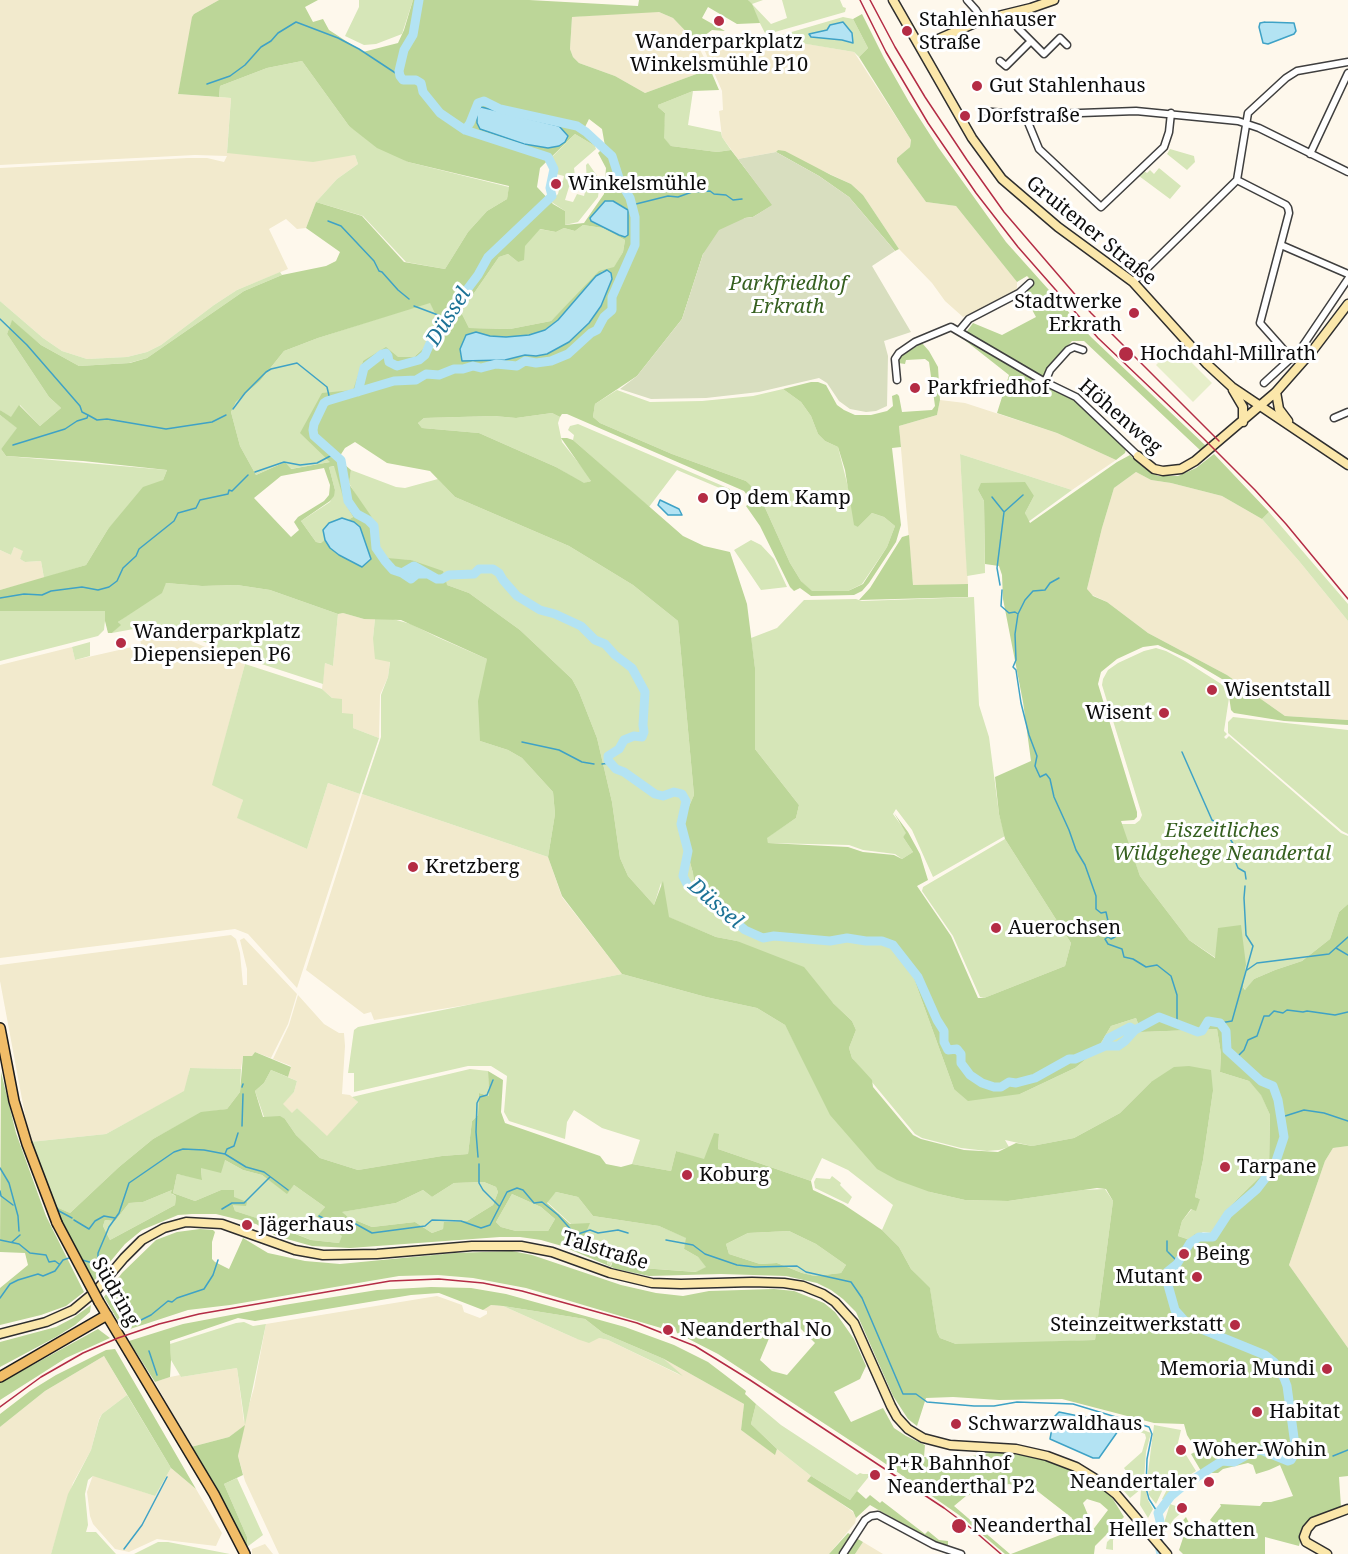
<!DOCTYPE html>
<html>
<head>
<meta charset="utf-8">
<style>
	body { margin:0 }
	canvas { display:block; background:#fef8ec }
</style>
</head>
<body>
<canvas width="1348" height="1554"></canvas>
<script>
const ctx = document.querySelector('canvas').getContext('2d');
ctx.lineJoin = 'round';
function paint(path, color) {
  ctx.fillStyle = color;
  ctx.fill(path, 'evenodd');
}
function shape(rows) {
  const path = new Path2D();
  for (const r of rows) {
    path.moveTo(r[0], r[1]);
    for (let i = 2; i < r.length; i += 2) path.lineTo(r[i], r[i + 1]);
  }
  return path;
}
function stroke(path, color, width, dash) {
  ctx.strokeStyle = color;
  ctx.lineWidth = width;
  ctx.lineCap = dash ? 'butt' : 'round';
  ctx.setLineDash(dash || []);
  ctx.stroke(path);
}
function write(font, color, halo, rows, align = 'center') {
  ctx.font = font + ' "Noto Serif",serif';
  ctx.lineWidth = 6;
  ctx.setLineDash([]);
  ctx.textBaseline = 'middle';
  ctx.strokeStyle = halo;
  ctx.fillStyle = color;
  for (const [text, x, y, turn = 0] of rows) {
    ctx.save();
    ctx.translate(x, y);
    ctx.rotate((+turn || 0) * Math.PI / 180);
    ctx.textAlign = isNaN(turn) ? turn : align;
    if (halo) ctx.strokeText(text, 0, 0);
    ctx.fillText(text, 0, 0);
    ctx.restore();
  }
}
paint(shape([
	[0,0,219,0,194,14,178,94,231,98,227,152,337,157,355,155,358,164,337,179,316,202,306,228,297,229,286,219,269,229,288,269,237,290,214,305,161,345,147,352,127,357,87,359,62,351,43,338,0,301,0,168,188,158,207,158,224,162,227,156,195,155,0,165],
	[635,12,659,12,673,18,696,42,710,69,645,93,615,76,579,63,573,57,570,49,572,17],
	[717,34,752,42,779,39,854,52,911,140,910,147,897,158,897,162,926,202,956,206,1017,282,1017,289,1015,293,963,317,945,301,932,283,899,249,863,195,851,184,778,150,776,152,738,159,722,137,719,111,723,110,722,91,704,49,705,40,711,35],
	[940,400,965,403,1057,433,1116,460,1072,490,960,454,968,584,913,586,899,426,937,415],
	[1136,472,1151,480,1171,483,1222,496,1262,519,1299,561,1348,621,1348,720,1285,716,1227,675,1148,633,1107,602,1088,593,1087,589,1102,528,1114,488],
	[14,547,24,551,20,559,25,562,41,561,44,578,0,590,0,550,11,555],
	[343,613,364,619,375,619,373,638,390,661,388,677,380,695,379,738,353,728,332,698,322,689,325,663,333,666,338,614],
	[139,632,175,634,245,664,213,784,243,800,238,818,307,849,328,783,360,794,297,988,248,934,235,929,0,958,0,665,72,647,75,660,141,645],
	[362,794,548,857,562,897,622,974,485,1002,374,1020,371,1012,364,1014,306,970],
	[231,935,236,939,240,953,243,985,247,985,247,969,240,940,244,938,297,994,288,1024,271,1058,255,1052,252,1056,243,1056,241,1069,190,1068,185,1091,106,1134,30,1142,0,981,0,965],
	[298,995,324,1024,339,1033,344,1033,345,1046,342,1094,350,1095,358,1102,327,1137,297,1108,292,1114,282,1104,294,1092,297,1081,288,1077,291,1066,273,1059,289,1025],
	[1348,1146,1348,1348,1289,1265,1325,1161,1333,1148],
	[437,1296,462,1305,464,1312,480,1318,487,1314,487,1311,483,1310,486,1307,491,1305,503,1306,577,1339,599,1338,608,1340,680,1375,664,1359,744,1404,741,1430,775,1454,777,1449,811,1476,808,1480,853,1512,856,1518,855,1523,829,1554,279,1554,245,1481,238,1456,244,1426,229,1437,191,1447,155,1382,170,1377,180,1375,181,1377,237,1368,244,1422,254,1388,266,1324],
	[104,1356,127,1395,102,1414,99,1419,91,1450,73,1483,51,1554,0,1554,0,1427,45,1391],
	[171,1468,196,1489,222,1533,216,1546,157,1539,129,1552,115,1549,93,1524,90,1516,87,1492,93,1475,155,1496],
	[863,1542,883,1554,855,1554],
	[265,1544,273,1554,252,1554,252,1549]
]), '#f2eacd');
paint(shape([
	[359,0,413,0,402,34,376,44,364,45,345,36,359,7],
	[748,0,763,0,752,4,771,24,787,18,782,0,840,0,843,7,846,8,845,12,768,34,765,33],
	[843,17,853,19,868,48,859,57,854,52,771,38],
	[302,61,349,126,408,162,509,187,507,199,487,211,468,232,445,269,406,262,363,216,316,202,337,179,358,164,355,155,313,162,227,153,231,98,219,97,220,86,267,68],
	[693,91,688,125,721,132,722,137,731,150,717,152,671,146,663,138,665,113,658,107,658,105],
	[575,134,595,146,596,149,574,168,576,184,572,183,571,187,569,187,565,200,573,202,577,194,584,196,587,184,586,165,588,163,600,180,598,197,578,222,565,225,565,211,550,201,558,194,561,181,563,181,564,176,556,174,555,164,551,158],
	[1170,149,1194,156,1195,162,1187,170,1167,154],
	[1159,168,1181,186,1170,199,1139,176,1144,171,1147,173,1150,170,1154,174],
	[583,225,603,228,625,240,623,252,614,268,575,297,551,321,510,329,469,328,461,312,499,257,508,254,518,262,524,246,539,229,556,232,564,228,575,231],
	[280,272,282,275,244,291,147,358,129,363,79,366,41,345,12,321,7,334,49,397,61,408,40,426,20,405,11,418,0,410,0,301,43,338,62,351,87,359,127,357,147,352,161,345,214,305,237,290],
	[430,302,438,320,425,347,414,357,363,361,330,462,290,469,285,462,256,475,240,446,231,412,236,402,260,381,284,351,318,338],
	[783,389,801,402,811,416,818,434,825,441,838,447,858,527,872,513,884,517,895,526,887,547,862,584,848,591,812,592,801,581,790,563,762,501,746,481,672,454,600,423,593,417,595,404,617,390,650,402,702,401,753,396],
	[552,413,560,417,558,423,562,442,592,480,584,484,556,467,479,433,422,428,418,423,424,418,494,416,516,418],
	[0,415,18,428,1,449,6,456,167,470,163,480,108,529,86,565,44,578,41,561,25,562,20,559,23,551,14,547,11,555,0,550],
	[578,424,730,489,729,492,677,470,649,507,573,440,574,435,568,430,570,426],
	[960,454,1072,490,1028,522,1025,513,1034,496,978,490,984,501,985,573,967,576],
	[335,466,345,504,353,517,348,520,342,518,323,530,325,540,322,543,316,542,301,521,330,502,335,490,329,467],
	[351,470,396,487,405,488,438,479,455,497,569,546,633,585,678,621,694,795,680,827,693,873,695,891,813,941,882,938,913,976,954,1089,1020,1094,1075,1068,1096,1051,1111,1026,1136,1018,1141,1032,1217,1029,1221,1054,1220,1072,1249,1081,1261,1094,1270,1115,1269,1168,1225,1211,1211,1233,1203,1232,1190,1240,1178,1236,1182,1221,1200,1199,1195,1197,1203,1160,1213,1091,1151,1082,1120,1113,1074,1138,1032,1146,1005,1140,1009,1147,999,1150,987,1151,961,1148,922,1138,915,1134,852,1058,849,1048,856,1030,852,1021,833,1003,737,941,716,937,668,917,661,883,654,905,628,876,620,858,612,802,597,738,579,692,572,679,520,630,469,593,447,585,411,560,387,559,379,549,379,535,349,483],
	[1269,512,1348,604,1348,621,1299,561,1262,519],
	[751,540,761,545,774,559,787,587,761,590,734,550],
	[166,583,202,586,237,585,270,590,338,614,333,666,325,663,323,684,237,656,177,630,162,627,139,628,112,633,120,625,118,622,146,602],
	[974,597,979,705,989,737,999,814,1005,836,933,877,912,830,896,809,893,814,907,833,903,837,913,852,902,859,895,854,863,850,849,845,768,843,766,838,796,818,799,805,755,749,755,668,751,638,777,628,804,600,856,599,862,601],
	[0,611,106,611,104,630,98,636,0,661],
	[389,618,411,624,437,637,487,659,480,741,508,750,522,758,553,792,555,814,548,857,362,794,381,737,381,695,388,677,390,662,375,659,373,638,375,619],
	[90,642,90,656,75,660,72,647],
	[1156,648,1166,651,1185,661,1226,687,1229,698,1224,731,1227,734,1224,737,1226,739,1229,736,1341,833,1348,836,1348,904,1339,912,1330,939,1302,961,1275,970,1254,979,1246,990,1243,987,1246,965,1216,958,1189,940,1140,876,1121,824,1135,824,1140,820,1142,815,1102,685,1103,679,1108,670,1118,663,1144,651],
	[245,664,322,689,332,698,342,699,342,713,353,714,353,728,379,738,360,794,328,783,307,849,237,818,243,800,212,785],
	[1233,717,1348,730,1348,834,1342,831,1228,733,1228,722],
	[1005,839,1071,943,1065,966,984,998,980,997,953,936,922,891,923,887],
	[622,974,706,997,757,1008,785,1025,806,1065,930,1192,965,1200,1008,1201,1083,1190,1105,1189,1113,1201,1095,1340,972,1345,956,1344,940,1338,937,1332,930,1289,911,1269,899,1247,882,1230,893,1205,848,1170,822,1158,811,1181,718,1149,719,1134,704,1160,676,1151,671,1171,632,1164,640,1140,602,1128,574,1110,567,1122,565,1139,509,1121,504,1112,507,1076,491,1066,468,1066,354,1092,354,1073,348,1073,354,1030,358,1027],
	[190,1068,241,1069,240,1092,227,1109,201,1113,153,1139,119,1167,70,1213,52,1205,30,1142,106,1134,184,1091],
	[470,1069,488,1071,489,1096,479,1093,478,1115,472,1121,468,1154,442,1156,358,1170,320,1158,296,1135,285,1119,264,1117,255,1091,264,1083,271,1070,297,1081,294,1092,283,1104,292,1113,297,1108,327,1136,358,1102,352,1097],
	[225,1160,243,1170,262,1175,287,1193,294,1185,325,1207,317,1218,343,1236,339,1243,311,1240,286,1230,283,1235,280,1233,277,1225,235,1211,233,1205,234,1191,221,1190,195,1201,173,1193,177,1174,202,1179,201,1168],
	[832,1176,841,1183,840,1185,852,1197,848,1204,815,1188,814,1182,816,1178,830,1179],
	[484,1182,496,1187,498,1192,493,1205,467,1221,445,1222,443,1229,432,1233,415,1222,372,1227,348,1217,341,1212,396,1203,423,1190,432,1197,454,1183],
	[172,1190,172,1194,176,1196,175,1205,110,1240,103,1226,105,1220,115,1221,129,1203,143,1202],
	[556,1192,578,1197,593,1216,659,1226,687,1238,684,1249,698,1257,707,1267,697,1272,641,1268,613,1261,610,1266,607,1265,608,1258,581,1242,571,1224,547,1202],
	[512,1194,541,1207,555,1219,548,1231,516,1231,501,1227,496,1222],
	[789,1231,816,1244,846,1265,841,1273,815,1276,802,1273,777,1263,760,1264,729,1254,726,1244,748,1233],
	[503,1306,585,1319,603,1333,664,1359,683,1376,608,1340,599,1338,589,1343,577,1339],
	[244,1322,253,1326,266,1324,245,1425,237,1368,181,1377,171,1360,170,1344,236,1323],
	[127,1395,171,1468,155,1496,93,1476,88,1480,85,1494,88,1525,86,1532,96,1532,116,1554,51,1554,68,1494,91,1450,99,1420,102,1414],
	[756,1404,781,1425,857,1475,860,1473,863,1474,871,1474,850,1500,811,1476,777,1449,751,1424],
	[1128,1424,1151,1433,1146,1452,1144,1480,1148,1500,1153,1509,1148,1518,1140,1505,1141,1489,1130,1498,1123,1490,1133,1481,1124,1468,1142,1452,1146,1438,1145,1434,1128,1427],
	[1154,1425,1181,1430,1177,1447,1183,1450,1196,1471,1177,1483,1176,1488,1165,1501,1162,1499,1172,1480,1168,1478,1156,1504,1149,1495,1147,1480],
	[237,1478,263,1535,247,1547,247,1537,224,1484],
	[1170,1504,1179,1507,1185,1505,1186,1509,1174,1519,1162,1537,1164,1523],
	[1125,1525,1130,1528,1137,1527,1142,1532,1126,1537,1121,1534,1117,1534,1113,1540,1113,1550,1106,1549,1107,1542],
	[158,1542,168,1542,230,1554,134,1554]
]), '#d6e6b8');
paint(shape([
	[219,0,318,0,305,7,313,22,323,19,329,30,363,52,398,43,404,30,413,0,529,0,638,6,639,0,748,0,752,4,760,23,737,24,708,7,702,18,725,31,712,30,696,42,673,18,659,12,572,17,570,49,573,57,579,63,615,76,645,93,710,69,719,90,693,91,658,105,658,107,665,113,664,138,671,146,717,152,731,150,773,205,753,217,745,218,703,254,682,319,637,376,595,404,593,417,600,423,672,454,746,481,754,489,762,501,790,563,801,581,812,591,848,591,863,584,887,547,895,526,884,517,872,513,858,527,854,525,845,470,838,447,825,441,818,434,811,416,801,402,783,389,811,382,818,382,826,385,837,405,844,410,855,415,871,415,887,411,893,406,892,396,897,394,899,396,902,412,932,410,935,406,929,362,925,359,906,360,905,364,898,363,901,356,922,343,929,351,938,367,940,400,937,415,899,426,901,447,892,448,901,525,896,542,869,583,862,591,854,595,811,596,800,588,794,591,790,587,760,526,746,506,752,502,744,491,567,414,562,414,560,417,552,413,516,418,494,416,424,418,418,423,422,428,479,433,556,467,584,483,591,481,561,438,567,438,573,440,683,536,704,546,730,552,747,604,755,668,755,749,799,805,796,818,767,838,768,843,848,847,863,852,894,855,902,859,913,852,903,837,906,833,894,813,908,832,920,854,928,880,917,886,951,936,978,998,984,998,1065,966,1071,943,1005,839,999,814,995,777,1031,761,1023,702,1003,599,1002,575,999,566,985,564,984,501,978,490,981,483,1025,482,1034,496,1025,513,1030,523,1117,462,1130,455,1142,466,1158,476,1178,476,1196,468,1214,454,1269,512,1262,519,1222,496,1171,483,1151,480,1136,472,1114,488,1102,528,1087,589,1093,596,1107,602,1148,633,1227,675,1285,716,1348,720,1348,725,1284,721,1234,713,1231,710,1227,682,1188,659,1158,645,1143,647,1117,659,1101,672,1098,684,1137,812,1137,817,1134,820,1121,821,1140,876,1189,940,1215,958,1218,928,1241,925,1246,965,1243,987,1245,990,1254,979,1275,970,1302,961,1330,939,1339,912,1348,904,1348,1146,1333,1148,1325,1161,1289,1265,1348,1348,1348,1476,1339,1477,1341,1507,1309,1521,1303,1529,1299,1546,1265,1537,1265,1554,1183,1554,1179,1550,1183,1538,1175,1529,1186,1517,1191,1527,1201,1532,1217,1533,1218,1527,1210,1520,1221,1506,1220,1504,1260,1506,1263,1502,1271,1502,1293,1496,1280,1465,1269,1470,1256,1474,1253,1465,1248,1463,1223,1469,1218,1473,1209,1473,1204,1468,1201,1471,1191,1454,1197,1451,1187,1435,1184,1424,1154,1423,1062,1399,999,1400,953,1397,926,1398,917,1426,908,1419,893,1396,856,1312,843,1299,831,1290,817,1283,786,1276,721,1274,649,1276,616,1269,562,1246,541,1240,520,1237,500,1237,350,1248,312,1246,276,1236,256,1224,216,1214,192,1214,178,1215,142,1230,125,1244,94,1281,52,1205,70,1213,119,1167,153,1139,201,1112,227,1109,240,1092,243,1056,252,1056,255,1052,291,1067,288,1077,271,1070,264,1083,255,1091,263,1117,280,1116,285,1119,296,1135,320,1158,358,1170,442,1156,468,1154,472,1121,478,1115,479,1093,489,1096,488,1071,503,1080,501,1112,505,1123,600,1156,606,1164,621,1167,632,1164,671,1171,676,1151,704,1159,714,1133,719,1134,718,1149,811,1181,813,1190,843,1204,882,1230,899,1247,911,1269,930,1288,937,1332,940,1338,956,1344,1095,1340,1113,1201,1106,1189,1097,1188,1008,1201,965,1200,930,1192,897,1180,877,1169,830,1115,785,1025,757,1008,706,997,622,974,562,896,548,857,555,814,553,792,522,758,508,750,480,741,478,701,487,659,401,620,364,619,343,613,338,614,270,590,237,585,202,586,166,583,162,593,118,622,121,625,112,633,108,633,105,621,105,611,0,611,0,590,86,565,108,529,143,487,163,480,167,470,83,461,6,456,1,449,17,428,0,415,0,410,11,417,19,405,40,426,61,408,49,397,7,334,12,320,41,345,79,366,130,363,147,358,244,291,282,275,326,266,336,261,340,252,306,228,316,202,362,216,404,262,445,269,468,232,487,211,507,199,509,186,408,162,377,148,349,126,302,61,267,68,220,86,219,97,178,94,192,17,194,14],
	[478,110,559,126,565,142,559,146,548,148,524,144,480,129,477,123],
	[589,119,602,129,605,146,598,153,606,168,604,194,584,223,565,225,565,211,553,204,537,187,540,168,575,134,595,146,599,142,584,129],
	[613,201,620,207,625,237,591,221,594,214,605,202],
	[583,225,603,228,625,240,623,252,614,267,599,271,551,321,510,329,469,328,461,312,499,257,508,254,518,262,524,260,525,246,540,229,556,232,564,228,575,231],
	[607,270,611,273,612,279,601,307,589,323,569,342,547,354,536,356,525,355,505,360,490,360,476,332,490,336,506,337,529,335,545,330,558,320,602,271],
	[430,303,438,320,425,347,414,357,398,357,386,347,363,361,353,390,322,393,300,433,330,462,291,469,285,462,256,475,240,446,231,412,236,402,260,381,284,351,318,338],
	[355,442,387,463,430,471,455,497,569,546,633,585,678,621,694,795,680,827,693,873,695,891,745,933,813,941,882,938,913,976,954,1089,968,1101,1020,1094,1075,1068,1096,1051,1111,1026,1136,1018,1141,1032,1217,1029,1221,1054,1220,1072,1249,1081,1261,1095,1270,1115,1269,1168,1225,1211,1211,1233,1195,1234,1190,1240,1178,1236,1182,1221,1191,1209,1196,1211,1200,1199,1195,1197,1203,1160,1213,1091,1211,1070,1189,1066,1174,1067,1151,1082,1120,1113,1074,1138,1032,1146,1016,1143,998,1152,964,1150,921,1139,913,1135,873,1087,872,1080,852,1058,849,1048,856,1030,852,1021,833,1003,804,967,737,941,716,937,669,917,663,881,654,905,628,876,620,858,612,802,597,738,579,692,572,679,520,630,469,593,447,585,443,571,411,560,387,558,379,549,379,535,371,516,349,484,351,470,338,459,345,448],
	[334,466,345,504,353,517,348,520,354,522,371,559,362,567,330,548,325,540,321,543,316,542,301,521,330,501,334,496,335,490,329,467],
	[324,468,330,485,329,495,324,501,298,517,294,522,299,530,291,537,254,498,281,476],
	[225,1160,243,1170,262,1175,287,1194,294,1185,325,1207,316,1218,342,1236,339,1243,311,1240,285,1230,282,1235,278,1225,235,1211,233,1205,246,1206,247,1202,234,1197,234,1190,221,1190,195,1201,173,1193,177,1174,202,1180,201,1168,221,1173],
	[484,1182,496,1187,498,1192,493,1205,467,1221,444,1222,443,1229,432,1233,415,1222,372,1227,348,1217,342,1212,396,1203,423,1190,432,1197,454,1183],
	[172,1190,171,1193,176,1196,175,1205,110,1240,103,1226,105,1220,115,1221,129,1203,143,1202],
	[556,1192,578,1197,593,1216,659,1226,686,1238,684,1249,698,1257,706,1267,696,1272,641,1268,613,1261,611,1266,607,1264,608,1258,582,1242,590,1223,570,1224,547,1203],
	[512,1194,541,1207,555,1219,548,1231,516,1231,501,1227,496,1222],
	[789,1231,816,1244,846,1265,841,1273,815,1276,802,1273,777,1263,760,1264,729,1254,726,1244,748,1233],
	[862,14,884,58,909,102,938,147,1006,242,1091,337,1206,446,1201,451,1084,341,1072,341,1047,370,1042,384,1073,398,1126,449,1125,453,1116,460,1057,433,997,413,1009,375,962,338,973,323,1002,335,1036,317,1023,293,1034,283,1027,276,1017,282,956,206,926,202,897,162,897,158,910,147,911,140,859,57,868,48,853,19],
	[778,150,785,151,831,175,851,184,863,195,899,249,895,251,849,197,819,176,776,152],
	[909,535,913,585,968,584,968,597,859,600,870,588,902,537],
	[1,1072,16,1133,46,1216,84,1292,66,1306,41,1315,0,1325,0,1288,28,1265,25,1253,0,1252],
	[200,1229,213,1230,215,1232,212,1242,212,1259,215,1262,229,1269,243,1238,268,1253,305,1261,340,1264,455,1253,512,1251,532,1255,621,1285,656,1293,683,1296,709,1291,774,1289,794,1291,824,1303,835,1312,854,1339,866,1366,860,1379,834,1392,851,1422,883,1408,894,1428,906,1436,925,1445,924,1457,955,1459,995,1452,1032,1456,1060,1464,1099,1485,1111,1496,1124,1517,1095,1546,1094,1554,1011,1554,1068,1532,1072,1518,1036,1490,1009,1484,966,1496,954,1506,1010,1554,1005,1554,959,1515,880,1460,718,1354,677,1333,675,1327,663,1323,661,1328,526,1288,473,1278,438,1275,399,1276,230,1305,188,1310,124,1331,104,1297,122,1273,156,1240,177,1232],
	[795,1323,815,1343,787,1375,772,1371,760,1360,770,1336],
	[1087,1499,1100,1503,1108,1510,1092,1531,1087,1528,1088,1515,1083,1503],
	[431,1287,471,1288,506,1294,625,1327,674,1345,708,1362,746,1391,745,1394,756,1404,751,1424,777,1449,775,1455,741,1430,744,1404,664,1359,603,1333,585,1319,503,1306,491,1305,483,1310,439,1293,411,1295,255,1321,238,1318,170,1341,171,1360,170,1377,155,1382,129,1341,183,1324,284,1305,377,1290],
	[91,1305,90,1312,75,1325,56,1337,0,1367,0,1342,56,1327,73,1318],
	[98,1329,110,1338,66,1358,0,1400,0,1383],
	[115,1349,196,1489,171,1468,104,1356,45,1391,0,1427,0,1414,30,1391,56,1375,106,1350],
	[245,1425,238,1456,243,1475,224,1484,247,1537,247,1547,191,1447,229,1437],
	[811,1476,850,1500,857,1491,866,1499,870,1495,880,1503,882,1501,925,1534,928,1531,939,1540,948,1541,948,1547,933,1542,870,1505,856,1518,853,1511,807,1481],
	[848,1533,863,1542,855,1554,829,1554]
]), '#bcd698');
paint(shape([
	[776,152,819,176,849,197,895,251,872,266,911,332,884,341,888,356,887,406,876,411,866,412,850,409,839,401,827,383,819,378,759,392,706,398,651,399,620,389,637,376,682,319,703,254,719,230,745,218,753,217,772,205,738,159]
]), '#d8debf');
paint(shape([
	[1175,346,1212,383,1193,402,1156,365]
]), '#e6eec9');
const water = shape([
	[843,22,852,33,853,43,842,40,811,37,809,34,827,30,830,25,843,22],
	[1265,22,1294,23,1296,31,1294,34,1268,44,1263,43,1259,27,1260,23,1265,22],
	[481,107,559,126,568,136,565,142,559,146,548,148,524,144,480,129,477,123,477,115,478,110,481,107],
	[605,201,613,201,628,210,628,235,625,237,619,235,591,221,590,218,605,201],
	[607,270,611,273,612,279,601,306,589,323,569,342,547,354,536,356,525,355,505,360,462,361,460,349,466,335,476,332,490,336,506,337,529,335,545,330,558,320,596,276,607,270],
	[660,500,679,509,682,515,668,515,658,505,660,500],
	[342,518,354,522,360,527,371,559,362,567,339,555,330,548,325,540,323,530,329,523,342,518],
	[1059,1412,1108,1422,1117,1426,1118,1431,1099,1458,1093,1458,1050,1439,1054,1417,1059,1412]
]);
paint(water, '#b3e3f3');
stroke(water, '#3ea2c6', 1.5);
stroke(shape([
	[207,84,230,76,245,65,261,47,271,41,278,33,296,22,338,38,359,49,400,76],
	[632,205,668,196,678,197,692,192,710,191,714,194,726,195,733,200,742,199],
	[328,221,341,226,374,261,379,271,382,272,398,290,409,299],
	[414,306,438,315,443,320],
	[0,319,27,345,80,406,82,412,88,415],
	[233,409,245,393,266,372,271,369,297,363,327,387,330,400],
	[13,445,65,429,77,421,87,418,88,415,97,420,107,419,166,429,212,422,226,415],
	[255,472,284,462,300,465,317,463,334,454],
	[992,497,1004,512,997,568,1000,585],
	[1004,512,1023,495],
	[1002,590,1001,606,1009,613,1015,612,1018,614,1015,634,1016,660,1013,667,1016,670,1021,703,1029,735,1037,756,1035,766,1040,777,1046,774,1050,779,1054,797,1069,830,1076,850,1085,865,1096,896,1096,909,1101,913,1106,912,1110,930,1114,932,1115,937,1111,939,1108,937,1105,939,1108,944,1122,949,1124,957,1133,959,1146,967,1157,965,1171,976,1177,995,1177,1025],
	[0,598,24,594,42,595,51,591,82,587,98,590,109,587,117,581,123,568,136,556,139,549,174,521,178,513,196,508,200,500,228,494,229,490,232,491,248,475],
	[1018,614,1025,600,1033,591,1045,590,1050,583,1059,578],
	[522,742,559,750,582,762,594,764],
	[1182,752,1212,820,1224,827],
	[602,764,610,763],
	[1226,832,1238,852,1236,863,1238,868,1245,872,1246,879],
	[1336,948,1348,955],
	[1247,970,1257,963,1329,954,1348,937],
	[1220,1023,1232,1021,1253,946,1246,935,1244,898,1245,886],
	[1235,1059,1244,1050,1248,1040,1257,1036,1264,1016,1269,1016,1274,1011,1283,1013,1287,1010,1303,1012,1307,1011,1335,1015,1348,1012],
	[242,1087,243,1084],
	[1282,1117,1304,1110,1324,1113,1348,1121],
	[242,1126,243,1094],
	[225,1154,227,1149,234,1146,238,1133],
	[478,1157,476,1132,477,1103,480,1097,487,1095,493,1080],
	[479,1164,479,1183,483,1190,499,1206],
	[0,1168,9,1183,18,1216,19,1231],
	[0,1191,1,1196,13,1205],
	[54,1204,59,1211,72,1218],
	[222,1209,232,1203,244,1203,270,1177],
	[319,1216,336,1224,354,1223,372,1233,425,1226,432,1220,461,1221,481,1228,490,1225,507,1192,517,1188,523,1190,534,1203,542,1202,558,1215,573,1232,578,1234,590,1230,598,1233,618,1230,628,1233],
	[74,1220,89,1229,95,1221,104,1216,115,1218],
	[0,1240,19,1244,30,1253,46,1255,49,1262,55,1261,59,1264],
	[666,1240,693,1245,705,1254,737,1265,755,1267,797,1266,806,1272,851,1282,862,1298,903,1394,916,1394,927,1402,974,1406,994,1406,1017,1402,1073,1404,1149,1427,1152,1434,1147,1459,1146,1488,1149,1499,1158,1513],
	[1167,1241,1167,1251],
	[12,1242,20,1235],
	[1168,1252,1175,1259,1175,1265],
	[82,1260,93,1263,98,1260,98,1253,109,1227,119,1213,129,1183,174,1152,183,1149,204,1150,225,1154,246,1167,264,1172,288,1190],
	[0,1298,10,1284,18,1280,38,1274,43,1276,55,1271,63,1260,72,1257],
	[137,1322,151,1315,168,1301,172,1302,177,1298,204,1289,213,1275,218,1260],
	[149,1351,157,1375],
	[1294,1455,1307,1458,1322,1458],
	[1333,1456,1348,1450],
	[124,1549,142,1525,167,1477]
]), '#3ea2c6', 1.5);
stroke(shape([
	[465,130,470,123,478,103,484,101,500,109,577,126,586,132,612,156,620,181,630,198,635,217,635,245,612,297,612,310,604,317,597,330,591,333,568,354,551,361,536,363,525,361,517,366,496,364,481,368,473,366,463,369,454,369,439,375,426,374,416,380,394,381,327,401,324,403,314,424,313,430,314,436,341,460,348,501,357,514,368,520,374,526,376,548,385,561,393,570,402,573,414,566,437,579,442,579,449,575,474,574,479,569,493,569,499,573,503,580,517,596,540,610,555,614,581,626,595,640,605,644,615,655,632,668,645,692,643,725,644,732,642,737,634,736,624,740,619,749,608,756,608,760,616,769,624,772,655,794,663,796,674,792,682,794,686,801,681,824,688,851,683,876,688,886,705,895,710,904,720,909,745,930,763,938,774,936,830,941,847,938,866,941,882,941,893,945,918,977,937,1020,944,1031,944,1042,948,1050,957,1049,961,1054,961,1063,970,1075,982,1083,994,1087,1001,1087,1009,1082,1016,1083,1035,1078,1069,1059,1075,1059,1105,1046,1109,1038,1130,1027,1135,1030,1159,1017,1198,1032,1202,1031,1208,1021,1220,1023,1226,1031,1227,1050,1261,1081,1273,1086,1278,1100,1284,1137,1274,1167,1257,1189,1228,1214,1213,1237,1199,1237,1190,1243,1177,1264,1167,1272,1166,1278,1175,1310,1184,1320,1194,1326,1265,1355,1274,1362,1284,1378,1287,1386,1295,1445,1294,1455,1291,1460,1288,1461,1261,1450,1252,1452,1234,1462,1222,1461,1183,1486,1171,1496,1158,1513,1160,1521,1158,1542,1161,1554],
	[358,392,364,368,382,354,386,353,388,356,389,362,397,366,419,360,425,355,435,332,478,275,488,257,552,196,550,188,554,169,548,157,465,130,440,113,423,92,421,83,416,80,403,80,400,76,399,71,404,50,413,35,419,0],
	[402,573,411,579,417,574,426,574],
	[1105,1046,1118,1046,1125,1041,1135,1030]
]), '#b3e3f3', 9);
const street = shape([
	[967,0,976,10,982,20],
	[1012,13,1018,28,1044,54,1060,38,1067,45],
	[1000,61,1006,66,1030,42],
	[982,111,1025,115,1136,111,1238,121,1259,128,1348,172],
	[1025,115,1039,149,1101,207,1164,147,1169,132,1171,113],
	[1310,154,1348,73],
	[1237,180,1286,205,1288,208,1289,213,1260,323,1292,359],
	[1281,245,1348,274],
	[1133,282,1237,180,1248,113,1286,78,1297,71,1348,62],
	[959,331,969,319,1019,293,1030,283],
	[897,380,895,359,899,353,915,342,951,327,1045,382,1076,397,1138,456],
	[1045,382,1050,370,1068,350,1074,347,1083,350],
	[1264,383,1300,350,1348,279],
	[1334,418,1348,412],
	[843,1554,865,1520,871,1516,878,1515,934,1545,961,1554]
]);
const secondary = shape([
	[893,0,972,138,1002,179,1058,227,1133,282,1207,364,1232,387,1348,465],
	[920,47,982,20,1031,8,1054,0],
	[1233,390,1243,407,1243,422],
	[1276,392,1279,409,1288,421],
	[1138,456,1154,469,1163,471,1181,469,1195,461,1276,392,1313,350,1348,304],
	[0,1334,46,1322,73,1310,96,1291,124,1258,142,1240,164,1228,186,1222,222,1224,295,1250,323,1255,377,1254,472,1246,521,1246,552,1252,610,1273,652,1283,681,1284,752,1282,784,1283,803,1286,823,1294,835,1302,854,1323,891,1406,897,1417,908,1429,923,1438,950,1445,1016,1449,1047,1456,1076,1467,1102,1483,1116,1494,1167,1554],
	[1327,1554,1306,1542,1304,1537,1307,1529,1313,1522,1348,1509]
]);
const primary = shape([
	[0,1028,14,1101,27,1144,57,1223],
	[99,1302,214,1494,245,1554],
	[0,1377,107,1315]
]);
stroke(street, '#3f3f3f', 9);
stroke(secondary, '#2e2e2e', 11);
stroke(primary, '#1d1d1d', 12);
stroke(street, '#fff', 6);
stroke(secondary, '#fbe7aa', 8);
stroke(primary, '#f1bd68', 9);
stroke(shape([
	[860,0,886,52,928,123,976,193,1018,247,1098,338,1203,438,1255,490,1286,524,1348,599],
	[870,0,895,47,925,97,967,160,1004,212,1091,313,1219,441],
	[0,1407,41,1377,83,1353,118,1338,159,1324,199,1314,390,1281,439,1279,483,1283,522,1291,637,1323,695,1346,750,1380,944,1508,972,1529,1001,1554]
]), '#b42c45', 1.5);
const primaryBridge = shape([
	[57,1223,99,1302]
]);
stroke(primaryBridge, '#1d1d1d', 12, []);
stroke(primaryBridge, '#f1bd68', 9);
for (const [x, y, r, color] of [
	[719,21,6,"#b42c45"],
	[907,31,6,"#b42c45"],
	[977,86,6,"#b42c45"],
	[965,116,6,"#b42c45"],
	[556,184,6,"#b42c45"],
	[1134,313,6,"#b42c45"],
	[1126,354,8,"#b42c45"],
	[915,388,6,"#b42c45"],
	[703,498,6,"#b42c45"],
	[121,643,6,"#b42c45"],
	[1212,690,6,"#b42c45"],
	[1164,713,6,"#b42c45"],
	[413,867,6,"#b42c45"],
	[996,928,6,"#b42c45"],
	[1225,1167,6,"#b42c45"],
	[687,1175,6,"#b42c45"],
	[247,1225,6,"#b42c45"],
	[1184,1254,6,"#b42c45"],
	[1197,1277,6,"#b42c45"],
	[1235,1325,6,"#b42c45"],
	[668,1330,6,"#b42c45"],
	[1327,1369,6,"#b42c45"],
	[1257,1412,6,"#b42c45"],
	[956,1424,6,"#b42c45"],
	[1181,1450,6,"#b42c45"],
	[875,1475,6,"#b42c45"],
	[1209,1482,6,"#b42c45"],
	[1182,1508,6,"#b42c45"],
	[959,1526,8,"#b42c45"]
]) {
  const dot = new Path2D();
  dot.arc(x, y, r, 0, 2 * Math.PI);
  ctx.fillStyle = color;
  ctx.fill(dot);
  stroke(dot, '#fff', 2);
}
write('20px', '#0c0c0c', '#fff', [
	["Stahlenhauser",919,20],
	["Straße",919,43],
	["Wanderparkplatz",719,42,"center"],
	["Winkelsmühle P10",719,65,"center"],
	["Gut Stahlenhaus",989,86],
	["Dorfstraße",977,116],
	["Winkelsmühle",568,184],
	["Stadtwerke",1122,302,"right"],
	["Erkrath",1122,325,"right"],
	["Hochdahl-Millrath",1140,354],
	["Parkfriedhof",927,388],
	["Op dem Kamp",715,498],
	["Wanderparkplatz",133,632],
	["Diepensiepen P6",133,655],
	["Wisentstall",1224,690],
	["Wisent",1152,713,"right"],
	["Kretzberg",425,867],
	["Auerochsen",1008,928],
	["Tarpane",1237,1167],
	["Koburg",699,1175],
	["Jägerhaus",259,1225],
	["Being",1196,1254],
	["Mutant",1185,1277,"right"],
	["Steinzeitwerkstatt",1223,1325,"right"],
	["Neanderthal No",680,1330],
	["Memoria Mundi",1315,1369,"right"],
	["Habitat",1269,1412],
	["Schwarzwaldhaus",968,1424],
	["Woher-Wohin",1193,1450],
	["P+R Bahnhof",887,1464],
	["Neanderthal P2",887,1487],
	["Neandertaler",1197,1482,"right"],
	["Neanderthal",972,1526],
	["Heller Schatten",1182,1530,"center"]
], 'left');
write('20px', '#0c0c0c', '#fff', [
	["Gruitener Straße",1091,231,39],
	["Höhenweg",1120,417,41],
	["Talstraße",605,1251,17],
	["Südring",115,1292,60]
]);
write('italic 20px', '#366020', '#fff', [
	["Parkfriedhof",788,284],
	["Erkrath",788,307],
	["Eiszeitliches",1222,831],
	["Wildgehege Neandertal",1222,854]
]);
write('italic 21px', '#1c7296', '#fff', [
	["Düssel",449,317,-58],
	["Düssel",715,904,41]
]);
</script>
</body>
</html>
